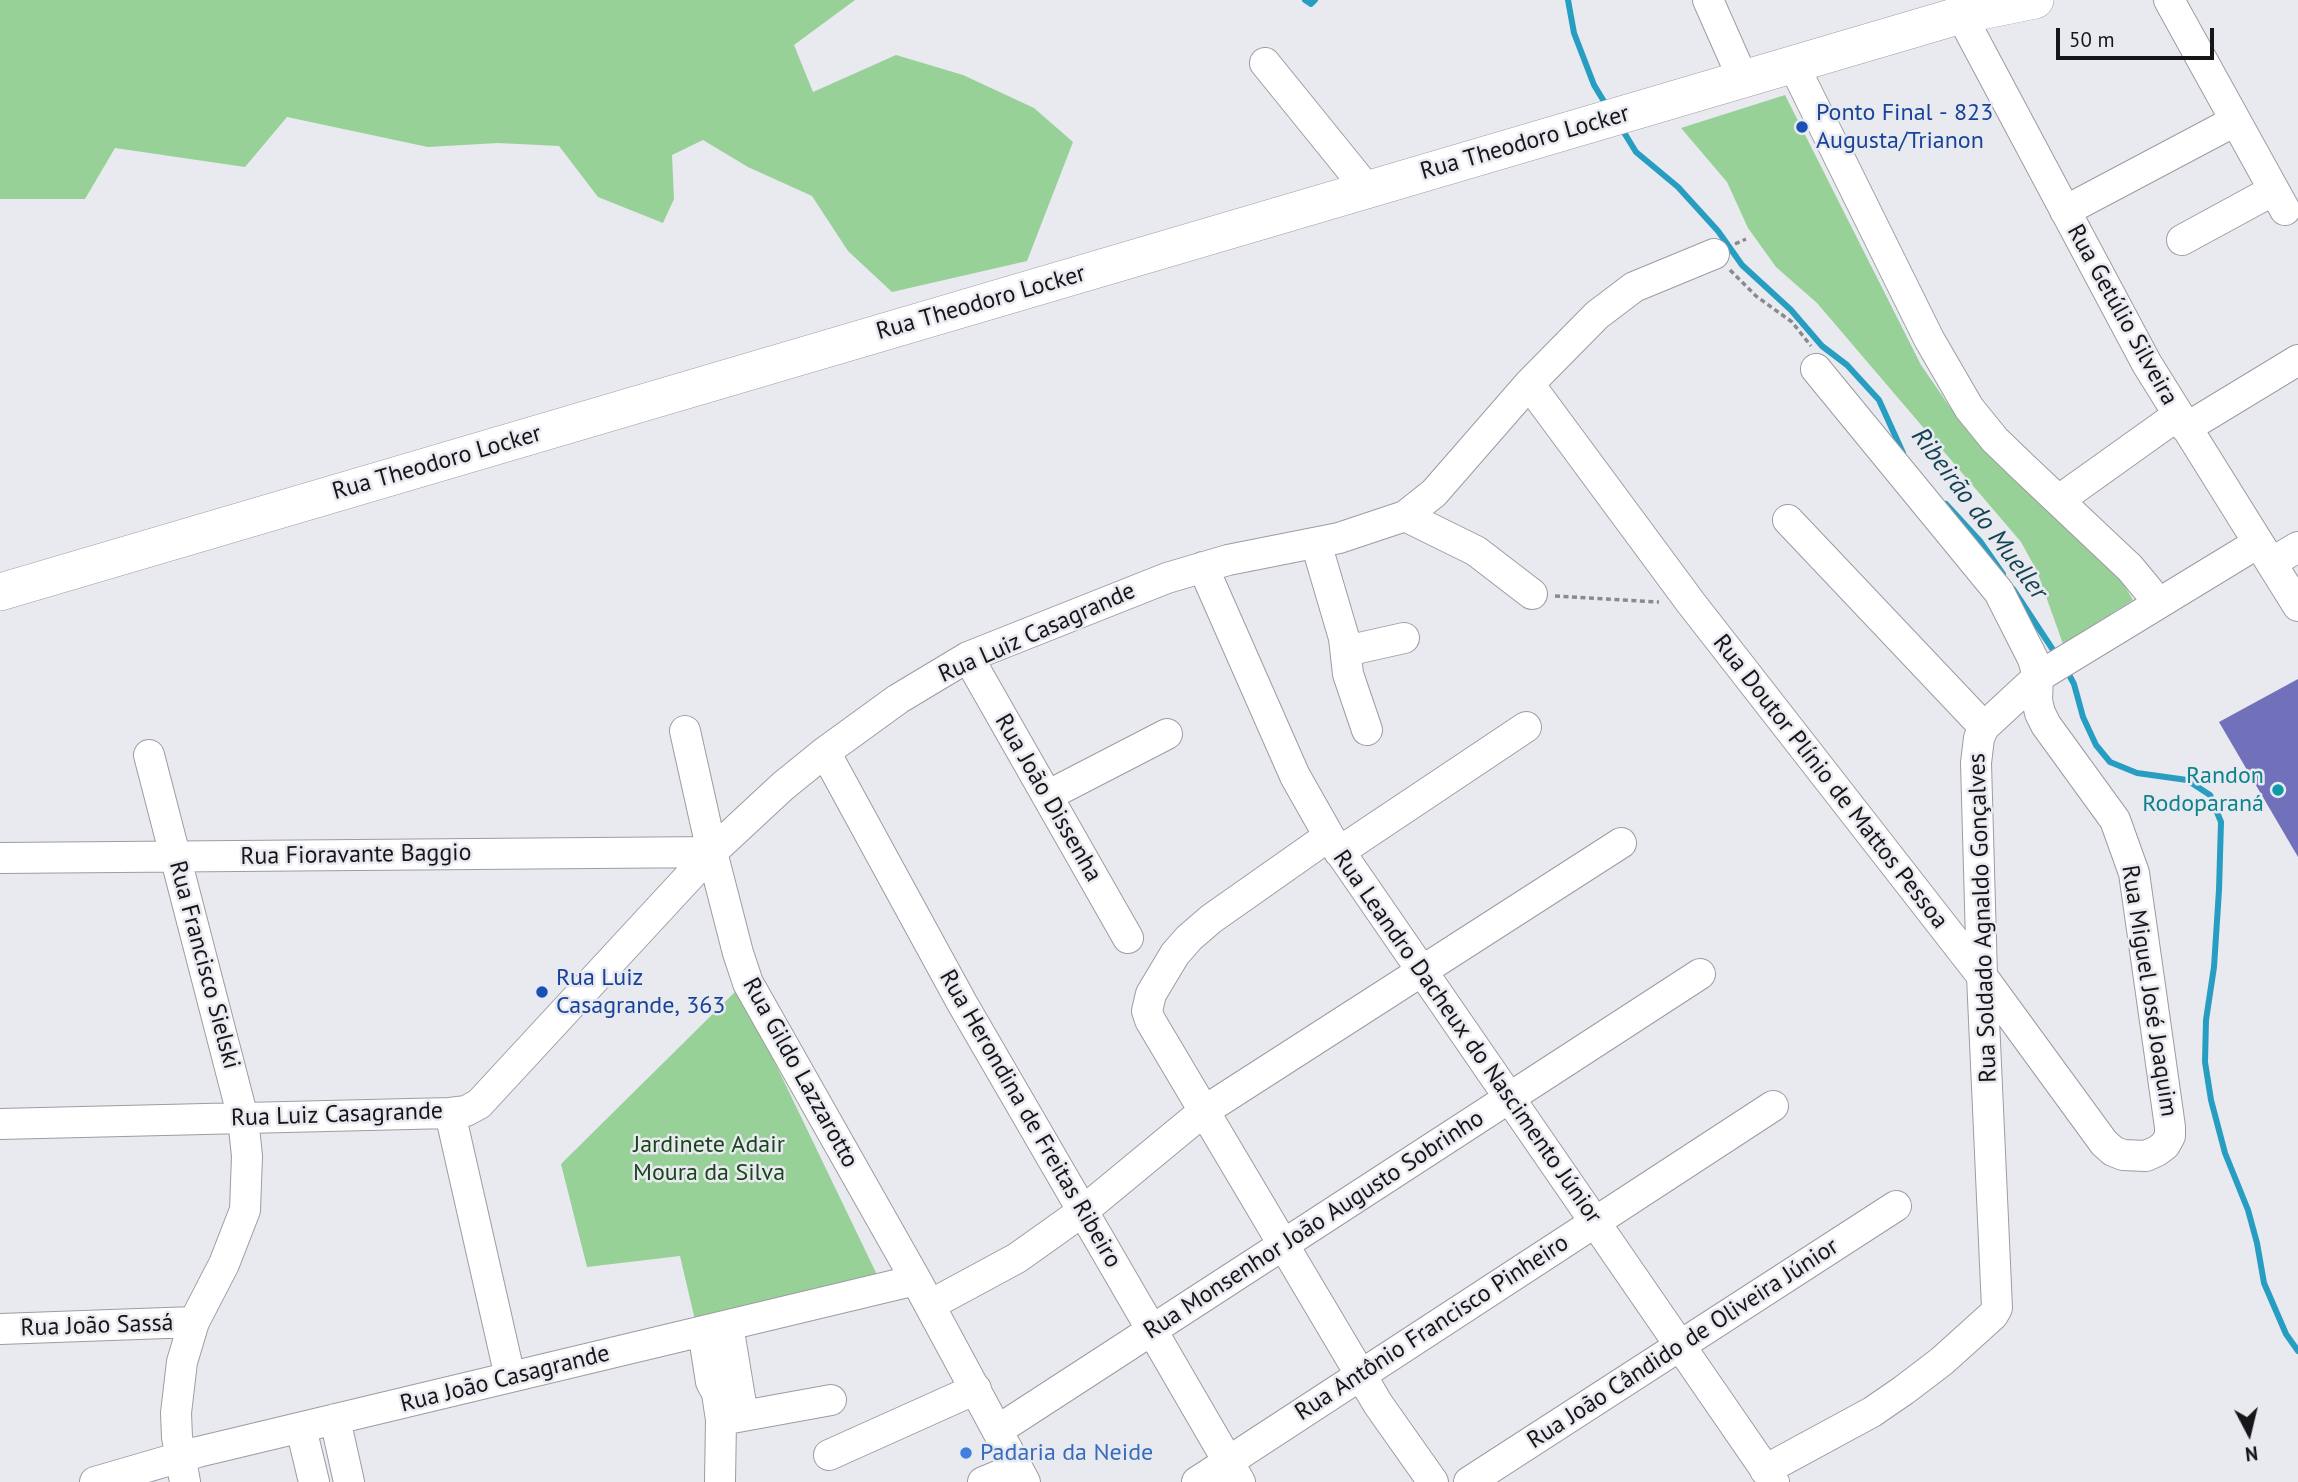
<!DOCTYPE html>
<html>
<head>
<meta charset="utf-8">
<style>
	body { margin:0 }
	#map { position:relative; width:2298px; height:1482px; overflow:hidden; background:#e9e9f0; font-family:"PT Sans",sans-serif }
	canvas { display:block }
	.north { position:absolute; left:2214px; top:1398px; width:70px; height:70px; -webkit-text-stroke:5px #e9e9f0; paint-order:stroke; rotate:173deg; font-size:19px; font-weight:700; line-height:28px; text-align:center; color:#161618 }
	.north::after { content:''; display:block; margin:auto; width:24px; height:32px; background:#161618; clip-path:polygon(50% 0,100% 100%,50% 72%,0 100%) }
	.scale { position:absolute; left:2056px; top:28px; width:158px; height:32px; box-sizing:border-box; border:4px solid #161618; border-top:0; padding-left:9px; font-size:21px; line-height:24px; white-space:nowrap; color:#161618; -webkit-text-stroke:5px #e9e9f0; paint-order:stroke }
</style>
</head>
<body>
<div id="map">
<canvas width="2298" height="1482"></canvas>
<div class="north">N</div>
<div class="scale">50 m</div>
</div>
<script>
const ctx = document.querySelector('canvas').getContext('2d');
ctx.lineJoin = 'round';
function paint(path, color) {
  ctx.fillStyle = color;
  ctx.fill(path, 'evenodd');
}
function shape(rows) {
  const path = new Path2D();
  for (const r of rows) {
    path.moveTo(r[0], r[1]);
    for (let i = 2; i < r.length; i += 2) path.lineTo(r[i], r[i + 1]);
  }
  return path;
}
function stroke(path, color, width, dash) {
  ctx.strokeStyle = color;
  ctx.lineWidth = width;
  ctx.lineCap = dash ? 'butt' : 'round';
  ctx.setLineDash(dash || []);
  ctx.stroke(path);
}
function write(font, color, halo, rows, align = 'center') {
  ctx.font = font + ' "PT Sans",sans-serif';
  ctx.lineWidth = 5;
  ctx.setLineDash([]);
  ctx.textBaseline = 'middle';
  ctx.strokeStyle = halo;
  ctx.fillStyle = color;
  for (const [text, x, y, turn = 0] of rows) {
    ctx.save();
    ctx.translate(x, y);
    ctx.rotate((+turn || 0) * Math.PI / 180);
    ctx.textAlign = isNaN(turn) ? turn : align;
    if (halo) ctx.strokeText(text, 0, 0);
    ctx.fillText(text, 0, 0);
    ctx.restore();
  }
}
paint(shape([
	[0,0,855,0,794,45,813,92,896,55,963,75,1034,108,1073,142,1027,261,892,292,848,251,812,196,748,167,703,140,672,155,674,199,663,223,598,197,559,146,498,143,428,147,287,117,245,167,115,148,85,199,0,199],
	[1785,95,1921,365,1954,413,1989,456,2121,580,2133,600,2063,644,2037,571,2021,542,1817,303,1776,267,1748,228,1727,182,1681,128],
	[739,988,880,1281,695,1320,680,1256,587,1267,561,1164]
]), '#97d198');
stroke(shape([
	[1305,0,1311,4,1315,0],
	[1568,0,1574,33,1594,85,1608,108],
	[1620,126,1636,152,1678,187,1718,231,1742,265,1791,310,1822,346,1847,365,1879,400,1903,453],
	[1946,504,1980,541,2003,574],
	[2013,589,2057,656],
	[2067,671,2074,684,2083,717,2096,745,2110,762,2137,773,2187,780,2210,795,2221,822,2219,890,2214,967,2206,1020,2205,1062,2211,1100,2225,1153,2248,1210,2257,1243,2264,1283,2286,1334,2298,1351]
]), '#279ec1', 6);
paint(shape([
	[2298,679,2298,857,2219,722]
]), '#7170ba');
const minor = shape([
	[1708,0,1743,79],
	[2169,0,2285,210],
	[1961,15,2147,364,2298,606],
	[1265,63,1367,189],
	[1793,64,1929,339,1969,408,1995,440,2023,467,2130,568,2159,603],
	[2065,211,2235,121],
	[2182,240,2274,190],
	[1529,384,1691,603,1982,976,2104,1143,2113,1151,2123,1155,2146,1156,2157,1151,2165,1145,2170,1136,2170,1127,2134,873,2115,820,2046,725,2040,713,2037,700,2038,677,2033,659,1999,592,1816,369],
	[2186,428,2298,360],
	[2059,500,2178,415],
	[1405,516,1476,551,1532,594],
	[1788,520,1984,727],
	[1316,543,1344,638,1348,674,1367,730],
	[2271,563,2298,547],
	[1203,567,1295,776,1329,836,1774,1482],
	[1346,651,1404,638],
	[968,657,1128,938],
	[685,731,712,852,738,953,748,983,916,1280,1025,1482],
	[825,752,962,1003,1240,1482],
	[149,755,243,1118,247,1156,245,1210,224,1264,194,1322,182,1362,176,1413,177,1437,185,1482],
	[1047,796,1167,734],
	[1329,836,1211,919,1189,938,1175,954,1151,994,1147,1011,1150,1020,1378,1404,1433,1482],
	[1339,852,1526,727],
	[0,858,712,852],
	[450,1113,510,1377],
	[0,1124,450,1113,466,1111,479,1104,712,852,783,786,825,752,898,699,968,657,1167,578,1228,560,1339,538,1405,516,1434,493,1529,384,1597,315,1634,287,1714,254],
	[930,1305,1017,1258,1083,1211,1204,1111,1621,843],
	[728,1325,743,1416],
	[0,1329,194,1322],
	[703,1331,711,1382,717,1393,721,1420,720,1482],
	[335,1419,349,1482],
	[721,1420,831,1400],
	[301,1428,314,1482],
	[998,1430,1700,974],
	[829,1455,976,1389],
	[1765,1470,1872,1412,1904,1390,1942,1361,1993,1315,1997,1308,1982,976,1976,763,1979,738,1984,727,2038,677,2258,543],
	[95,1482,198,1452,916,1280],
	[983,1482,1017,1468],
	[1197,1482,1773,1106],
	[1469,1482,1896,1206]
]);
const major = shape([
	[1976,12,2035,0],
	[0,592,1961,15,1999,0]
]);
stroke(minor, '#9c9ca2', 32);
stroke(major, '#9c9ca2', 38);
stroke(shape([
	[1735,244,1746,239],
	[1730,270,1756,296,1792,322,1811,346],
	[1555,596,1659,602]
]), '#8a8a8e', 3.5, [5, 3.5]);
stroke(minor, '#fff', 30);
stroke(major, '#fff', 37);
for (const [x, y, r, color] of [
	[1802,127,7,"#1a4fb4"],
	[2278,790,7,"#0f9aa8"],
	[542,992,7,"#1a4fb4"],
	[966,1453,7,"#3f7fe0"]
]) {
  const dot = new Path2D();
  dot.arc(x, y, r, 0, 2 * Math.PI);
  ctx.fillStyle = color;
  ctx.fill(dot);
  stroke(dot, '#e9e9f0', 2.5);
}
write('24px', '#164399', '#e9e9f0', [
	["Ponto Final - 823",1816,113],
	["Augusta/Trianon",1816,141],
	["Rua Luiz",556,978],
	["Casagrande, 363",556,1006]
], 'left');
write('24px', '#161618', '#e9e9f0', [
	["Rua Theodoro Locker",1525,143,-16],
	["Rua Theodoro Locker",981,303,-16],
	["Rua Getúlio Silveira",2122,315,61],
	["Rua Theodoro Locker",437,463,-16],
	["Rua Luiz Casagrande",1037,633,-24],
	["Rua Doutor Plínio de Mattos Pessoa",1830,782,52],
	["Rua João Dissenha",1048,798,60],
	["Rua Fioravante Baggio",356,855,-1],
	["Rua Soldado Agnaldo Gonçalves",1983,918,-92],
	["Rua Francisco Sielski",204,965,75],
	["Rua Miguel José Joaquim",2149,991,81],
	["Rua Leandro Dacheux do Nascimento Júnior",1467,1037,55],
	["Rua Gildo Lazzarotto",800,1073,61],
	["Rua Luiz Casagrande",337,1115,-2],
	["Rua Herondina de Freitas Ribeiro",1030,1119,60],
	["Rua Monsenhor João Augusto Sobrinho",1314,1225,-33],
	["Rua João Sassá",97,1326,-2],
	["Rua Antônio Francisco Pinheiro",1432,1328,-33],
	["Rua João Cândido de Oliveira Júnior",1683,1344,-33],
	["Rua João Casagrande",505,1379,-14]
]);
write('24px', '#0d838f', '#e9e9f0', [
	["Randon",2264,776],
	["Rodoparaná",2264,804]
], 'right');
write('24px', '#18451c', '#e9e9f0', [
	["Jardinete Adair",709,1145],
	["Moura da Silva",709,1173]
]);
write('24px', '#366cbe', '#e9e9f0', [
	["Padaria da Neide",980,1453]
], 'left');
write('italic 26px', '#144453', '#e9e9f0', [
	["Ribeirão do Mueller",1979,514,53]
]);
</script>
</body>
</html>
